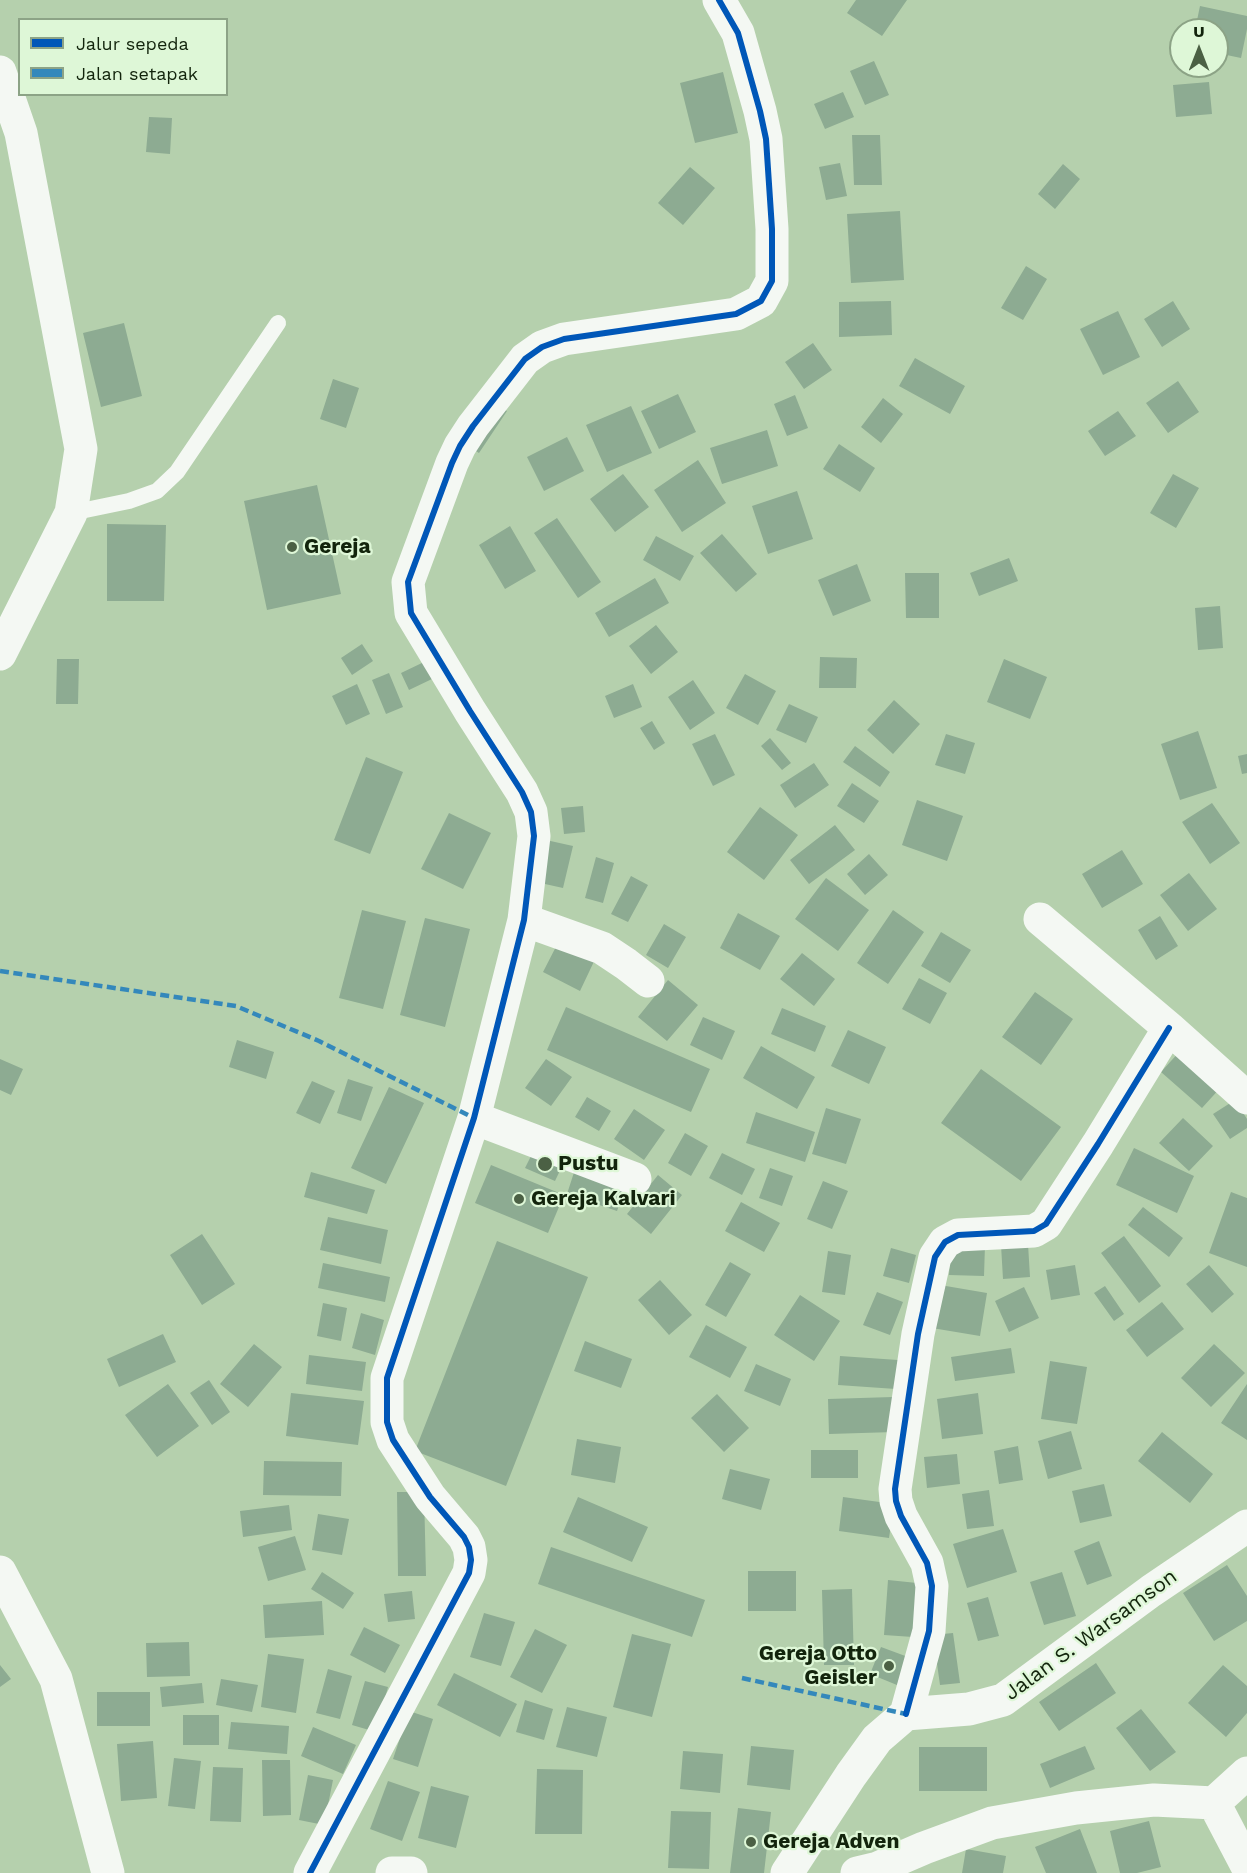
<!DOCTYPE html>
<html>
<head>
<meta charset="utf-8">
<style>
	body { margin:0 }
	#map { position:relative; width:1247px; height:1873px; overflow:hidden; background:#b5d0ad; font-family:"Work Sans",sans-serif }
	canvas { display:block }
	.legend { position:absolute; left:18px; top:18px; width:210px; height:78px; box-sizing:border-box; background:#def7d7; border:2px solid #8ca386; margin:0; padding:8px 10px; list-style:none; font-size:18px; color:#12240c }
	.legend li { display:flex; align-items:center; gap:12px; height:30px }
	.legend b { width:30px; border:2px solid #8ca386 }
	.north { position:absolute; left:1169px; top:18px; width:60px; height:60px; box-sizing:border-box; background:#def7d7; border:2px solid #8ca386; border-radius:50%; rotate:0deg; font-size:16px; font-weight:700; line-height:24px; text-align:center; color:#12240c }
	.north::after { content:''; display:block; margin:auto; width:21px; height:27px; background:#4b6044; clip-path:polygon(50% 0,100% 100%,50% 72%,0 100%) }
</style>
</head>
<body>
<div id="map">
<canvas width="1247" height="1873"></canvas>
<ul class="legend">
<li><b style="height:8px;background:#0057b8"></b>Jalur sepeda</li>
<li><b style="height:8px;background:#3488bb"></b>Jalan setapak</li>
</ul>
<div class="north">U</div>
</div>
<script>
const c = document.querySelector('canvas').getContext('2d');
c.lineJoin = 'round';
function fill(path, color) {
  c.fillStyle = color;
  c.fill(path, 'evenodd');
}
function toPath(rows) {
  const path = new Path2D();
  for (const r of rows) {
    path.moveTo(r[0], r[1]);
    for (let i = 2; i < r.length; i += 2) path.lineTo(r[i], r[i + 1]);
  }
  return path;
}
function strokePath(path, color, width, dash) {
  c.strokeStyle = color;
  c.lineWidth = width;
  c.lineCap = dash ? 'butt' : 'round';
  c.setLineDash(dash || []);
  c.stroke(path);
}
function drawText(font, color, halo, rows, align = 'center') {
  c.font = font + ' "Work Sans",sans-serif';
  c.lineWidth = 4.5;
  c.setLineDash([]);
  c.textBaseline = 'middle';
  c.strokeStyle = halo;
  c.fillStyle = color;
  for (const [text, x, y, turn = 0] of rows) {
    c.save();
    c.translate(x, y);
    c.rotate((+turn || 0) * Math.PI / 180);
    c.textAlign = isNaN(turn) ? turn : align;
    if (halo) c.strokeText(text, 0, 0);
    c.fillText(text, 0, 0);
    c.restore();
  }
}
fill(toPath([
	[856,0,907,0,882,36,847,13],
	[1200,6,1247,16,1247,29,1241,58,1217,53,1217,30,1195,30],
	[874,61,889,95,865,105,850,71],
	[723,72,738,133,695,143,680,83],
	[1209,82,1212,114,1176,117,1173,85],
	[843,92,854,117,825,129,814,104],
	[149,117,172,118,170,154,146,152],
	[852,135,880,135,882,185,854,185],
	[840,163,847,196,826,200,819,167],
	[1063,164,1080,179,1055,209,1038,194],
	[690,167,715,188,683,225,658,203],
	[900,211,904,280,851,283,847,214],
	[1026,266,1047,279,1023,320,1001,308],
	[891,301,892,335,839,337,839,302],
	[1173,301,1190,329,1162,347,1144,319],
	[1118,311,1140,357,1103,375,1080,329],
	[124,323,142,396,101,407,83,333],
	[813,343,832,370,804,389,785,362],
	[915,358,965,386,950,414,899,386],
	[333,379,359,388,346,428,320,419],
	[1178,381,1199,412,1168,433,1146,403],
	[678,394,696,432,659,449,641,411],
	[795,395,808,428,787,436,774,404],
	[883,398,903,414,881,443,861,427],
	[493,402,507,411,479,453,465,444],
	[631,406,652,453,607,472,586,425],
	[1118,411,1136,436,1105,456,1088,431],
	[767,430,778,466,722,484,710,448],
	[567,437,584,471,544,491,527,457],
	[839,444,875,468,860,492,823,469],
	[698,460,726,503,682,532,654,490],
	[623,474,649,507,615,532,590,499],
	[1173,474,1199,488,1176,528,1150,513],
	[317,485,341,594,267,610,244,501],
	[797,491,813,539,768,554,752,506],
	[557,518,601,582,578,598,534,533],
	[107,524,166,525,164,601,107,601],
	[510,526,536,571,505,589,479,545],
	[722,534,757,574,736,592,700,553],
	[656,536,694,556,680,581,643,560],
	[1009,558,1018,581,979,596,970,573],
	[857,564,871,601,833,616,818,580],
	[905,573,939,573,939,618,906,618],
	[655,578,669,603,609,637,595,613],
	[1220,606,1223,648,1198,650,1195,608],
	[656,625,678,652,651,674,629,646],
	[362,644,373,661,352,675,341,658],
	[820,657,857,658,856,688,819,688],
	[57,659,79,659,78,704,56,704],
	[1004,659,1047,677,1030,719,987,702],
	[424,662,432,679,409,690,401,673],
	[389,673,403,707,386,714,372,680],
	[745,674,776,691,758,725,726,708],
	[693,680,715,713,690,730,668,697],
	[357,684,370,714,346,725,332,696],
	[633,684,642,707,614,718,605,696],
	[894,700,920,724,893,754,867,730],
	[789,704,818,717,806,743,776,730],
	[652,721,665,743,654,750,640,728],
	[1198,731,1217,788,1180,800,1161,744],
	[715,734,735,775,713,786,692,744],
	[946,734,975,743,965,774,935,765],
	[770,738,791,763,782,770,761,746],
	[855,746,890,772,880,787,843,762],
	[1247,754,1247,773,1242,774,1238,756],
	[366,757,403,772,370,854,334,840],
	[814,763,829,785,795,808,780,785],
	[852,783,879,801,864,823,837,806],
	[917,800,963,816,947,861,902,845],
	[1212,803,1240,843,1210,864,1182,822],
	[583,806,585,832,564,834,561,808],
	[760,807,798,835,764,880,727,852],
	[449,813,491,833,463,889,421,869],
	[835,825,855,850,809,884,790,860],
	[546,840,573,846,563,888,536,882],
	[1122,850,1143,884,1102,908,1082,874],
	[869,854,888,875,865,895,847,874],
	[596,857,614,863,603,903,585,898],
	[1189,873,1217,909,1188,931,1160,895],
	[631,876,648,885,628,922,611,914],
	[826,878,869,910,838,951,795,919],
	[362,910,406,921,383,1009,339,998],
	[893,910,924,932,888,984,857,963],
	[738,913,780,936,760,970,720,948],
	[1160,916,1178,946,1156,960,1138,930],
	[425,918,470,929,445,1027,400,1015],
	[664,924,686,937,668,968,646,955],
	[941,932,971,950,950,983,921,966],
	[562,935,598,953,580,991,543,972],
	[802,953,835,979,814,1006,780,979],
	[919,978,947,993,930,1024,902,1009],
	[668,980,698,1005,667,1041,638,1017],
	[1035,992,1073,1019,1041,1065,1002,1037],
	[566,1007,710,1069,691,1112,547,1050],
	[782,1008,826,1026,815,1052,771,1034],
	[703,1017,735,1031,722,1060,690,1045],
	[848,1030,886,1047,869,1084,831,1066],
	[237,1040,274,1052,266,1079,229,1067],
	[761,1046,815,1077,797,1109,743,1078],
	[1181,1050,1222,1086,1202,1108,1161,1072],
	[0,1059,23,1069,11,1095,0,1090],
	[546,1059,572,1077,551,1106,525,1088],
	[981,1069,1061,1127,1021,1181,941,1123],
	[348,1079,373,1087,361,1121,337,1113],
	[312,1081,335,1091,320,1124,296,1113],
	[389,1087,424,1103,386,1184,351,1168],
	[587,1097,611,1111,599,1131,575,1117],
	[1235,1100,1247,1119,1247,1128,1230,1139,1213,1114],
	[826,1108,861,1119,846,1164,812,1154],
	[634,1109,665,1130,644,1160,614,1139],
	[756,1112,815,1132,805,1162,746,1143],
	[1183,1118,1213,1146,1189,1171,1159,1143],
	[685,1133,708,1146,691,1176,668,1163],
	[536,1146,565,1160,555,1181,525,1168],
	[1134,1148,1194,1176,1177,1213,1116,1185],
	[722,1153,755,1169,742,1195,709,1178],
	[578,1160,629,1177,617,1211,567,1194],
	[491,1165,564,1195,548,1233,475,1203],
	[770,1168,793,1176,782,1206,759,1198],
	[311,1172,375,1190,367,1214,304,1197],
	[658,1175,682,1195,651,1234,627,1214],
	[823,1181,848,1191,832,1229,807,1219],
	[1231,1192,1247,1198,1247,1267,1209,1253],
	[741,1202,780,1223,764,1252,725,1231],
	[1143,1207,1183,1238,1169,1257,1128,1225],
	[328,1217,388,1230,381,1264,320,1250],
	[202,1234,235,1284,202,1305,170,1255],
	[1124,1236,1161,1286,1139,1303,1101,1253],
	[497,1241,588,1277,506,1486,415,1451],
	[951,1244,985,1245,984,1276,949,1275],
	[1028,1244,1030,1277,1003,1279,1001,1245],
	[891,1248,916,1255,909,1283,883,1276],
	[828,1251,851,1255,845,1295,822,1292],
	[730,1262,751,1274,726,1317,705,1305],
	[323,1263,390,1277,385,1302,318,1288],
	[1075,1265,1080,1295,1051,1300,1046,1270],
	[1209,1265,1234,1294,1212,1313,1186,1284],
	[660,1280,692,1315,669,1335,638,1300],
	[940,1285,987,1293,980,1336,932,1328],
	[1105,1286,1124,1314,1114,1321,1094,1293],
	[1024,1287,1039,1318,1009,1332,995,1301],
	[877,1292,903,1302,890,1335,863,1325],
	[800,1295,840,1321,814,1361,774,1335],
	[1162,1302,1184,1329,1147,1357,1126,1330],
	[323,1303,347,1308,341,1341,317,1336],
	[361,1313,384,1320,375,1355,352,1348],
	[706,1325,747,1347,730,1378,689,1357],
	[163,1334,176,1362,119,1387,107,1359],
	[585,1341,632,1359,621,1388,574,1371],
	[254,1344,282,1367,248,1407,220,1384],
	[1214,1344,1245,1373,1211,1407,1181,1378],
	[1011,1348,1015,1373,955,1381,951,1357],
	[309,1355,366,1362,362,1391,306,1384],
	[840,1356,898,1360,896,1389,838,1385],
	[1050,1361,1087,1367,1077,1424,1041,1419],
	[756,1364,791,1379,780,1406,744,1391],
	[209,1380,230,1412,212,1425,190,1393],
	[168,1384,199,1426,157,1457,125,1415],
	[1247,1384,1247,1440,1221,1423],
	[291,1393,364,1401,358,1445,286,1436],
	[978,1393,983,1434,942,1439,937,1399],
	[717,1394,749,1428,724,1452,691,1418],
	[893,1397,894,1432,829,1434,828,1399],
	[1071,1431,1082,1469,1048,1479,1038,1441],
	[1162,1432,1213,1474,1190,1503,1138,1461],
	[577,1439,621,1447,615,1483,571,1475],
	[1018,1446,1023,1480,999,1484,994,1451],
	[811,1450,858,1450,858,1478,811,1478],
	[957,1454,960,1484,927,1488,924,1457],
	[264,1461,342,1462,341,1496,263,1495],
	[730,1469,770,1479,761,1510,722,1499],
	[1104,1484,1112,1516,1080,1523,1072,1491],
	[989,1490,994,1526,967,1529,962,1494],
	[397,1492,424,1492,426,1576,398,1576],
	[578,1497,648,1527,632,1562,563,1532],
	[843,1497,894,1504,889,1538,839,1531],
	[289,1505,292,1530,243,1537,240,1511],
	[318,1514,349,1519,342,1555,312,1550],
	[1003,1529,1017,1572,967,1588,953,1544],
	[295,1536,306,1570,268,1581,258,1547],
	[1099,1541,1112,1576,1087,1585,1074,1551],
	[551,1547,705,1600,692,1637,538,1584],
	[1227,1565,1247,1596,1247,1621,1214,1641,1183,1593],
	[748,1571,796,1571,796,1611,748,1611],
	[322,1572,354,1593,343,1609,311,1589],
	[1062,1572,1076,1616,1044,1625,1030,1582],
	[888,1580,917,1583,913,1637,884,1635],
	[852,1589,854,1665,824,1665,822,1590],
	[412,1591,415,1619,388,1622,384,1594],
	[988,1597,999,1636,978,1641,967,1603],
	[322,1601,324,1635,265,1638,263,1605],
	[484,1613,515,1622,501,1666,470,1657],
	[364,1627,400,1645,385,1673,350,1655],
	[535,1629,567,1645,542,1693,510,1677],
	[953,1633,960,1683,940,1685,933,1635],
	[632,1634,671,1644,652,1717,613,1707],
	[189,1642,190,1676,147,1677,146,1643],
	[881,1647,908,1657,897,1685,870,1674],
	[268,1654,304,1659,296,1713,261,1707],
	[1096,1663,1116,1693,1059,1731,1039,1702],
	[0,1665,11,1679,0,1687],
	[1223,1665,1247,1686,1247,1713,1226,1737,1188,1703],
	[328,1669,352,1676,340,1719,316,1713],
	[454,1673,517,1704,500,1737,437,1705],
	[221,1679,258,1685,252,1712,216,1705],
	[365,1681,388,1687,376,1732,352,1725],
	[202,1683,204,1703,162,1707,160,1687],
	[97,1692,150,1692,150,1726,97,1726],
	[525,1700,553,1709,544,1740,516,1732],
	[567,1707,607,1717,597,1757,556,1747],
	[1141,1709,1176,1752,1150,1771,1116,1728],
	[409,1711,433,1719,418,1767,393,1759],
	[183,1715,219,1715,219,1745,183,1745],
	[231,1722,289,1726,287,1754,228,1749],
	[313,1727,356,1745,343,1774,301,1756],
	[153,1741,157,1798,121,1801,117,1744],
	[751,1746,794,1750,790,1790,747,1785],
	[1085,1746,1095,1769,1050,1788,1040,1764],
	[919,1747,987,1747,987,1791,919,1791],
	[683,1751,723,1754,720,1793,680,1789],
	[174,1758,201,1761,195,1809,168,1806],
	[262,1760,290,1760,291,1815,263,1816],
	[213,1767,243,1768,241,1822,210,1821],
	[537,1769,583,1770,582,1834,535,1834],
	[308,1775,333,1780,324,1825,299,1820],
	[388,1781,420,1792,402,1841,370,1829],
	[431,1786,469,1796,456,1848,418,1838],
	[738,1808,771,1812,764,1873,730,1873],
	[671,1811,711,1812,709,1869,668,1868],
	[1149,1821,1161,1867,1137,1873,1120,1873,1110,1831],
	[1080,1829,1097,1873,1046,1873,1035,1847],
	[966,1849,1006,1856,1003,1873,962,1873]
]), '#8dab92');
strokePath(toPath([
	[71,513,129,501,157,491,177,472,278,323]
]), '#f4f8f3', 16);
strokePath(toPath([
	[0,72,21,133,81,449,71,513,0,654],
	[1040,919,1169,1028,1247,1098],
	[524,920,602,948,626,964,648,981],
	[474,1118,635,1179],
	[0,1572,56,1679,108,1873],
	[906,1714,929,1631,932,1586,927,1563,901,1516,896,1501,895,1489,918,1334,935,1257,945,1242,958,1235,1034,1231,1046,1224,1098,1144,1169,1028],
	[1214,1803,1247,1866],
	[310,1873,469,1573,471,1560,469,1547,464,1537,430,1497,393,1440,387,1422,387,1378,474,1118,524,920,534,836,531,812,522,792,470,711,411,613,408,582,452,463,460,446,473,426,525,359,542,347,564,339,736,314,761,301,772,281,772,229,766,139,760,111,738,33,719,0],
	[392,1873,411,1873],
	[787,1873,851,1775,877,1739,906,1714,969,1709,1003,1700,1151,1591,1247,1526],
	[857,1873,878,1868,924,1848,992,1823,1076,1808,1154,1800,1214,1803,1247,1773]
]), '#f4f8f3', 33);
strokePath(toPath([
	[0,971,236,1006,319,1041,474,1118],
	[742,1678,906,1714]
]), '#3488bb', 4.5, [9, 4.5]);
strokePath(toPath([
	[906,1714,929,1631,932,1586,927,1563,901,1516,896,1501,895,1489,918,1334,935,1257,945,1242,958,1235,1034,1231,1046,1224,1098,1144,1169,1028],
	[310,1873,469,1573,471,1560,469,1547,464,1537,430,1497,393,1440,387,1422,387,1378,474,1118,524,920,534,836,531,812,522,792,470,711,411,613,408,582,452,463,460,446,473,426,525,359,542,347,564,339,736,314,761,301,772,281,772,229,766,139,760,111,738,33,719,0]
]), '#0057b8', 6);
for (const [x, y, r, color] of [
	[292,547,6,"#4b6044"],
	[545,1164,8,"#4b6044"],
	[519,1199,6,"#4b6044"],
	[889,1666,6,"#4b6044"],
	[751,1842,6,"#4b6044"]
]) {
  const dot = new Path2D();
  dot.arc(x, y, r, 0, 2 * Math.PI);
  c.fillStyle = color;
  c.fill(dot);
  strokePath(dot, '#def7d7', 2);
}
drawText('bold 21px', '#12240c', '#def7d7', [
	["Gereja",304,547],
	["Pustu",558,1164],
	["Gereja Kalvari",531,1199],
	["Gereja Otto",877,1654,"right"],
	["Geisler",877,1678,"right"],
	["Gereja Adven",763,1842]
], 'left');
drawText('21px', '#12240c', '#def7d7', [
	["Jalan S. Warsamson",1091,1635,-36]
]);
</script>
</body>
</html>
